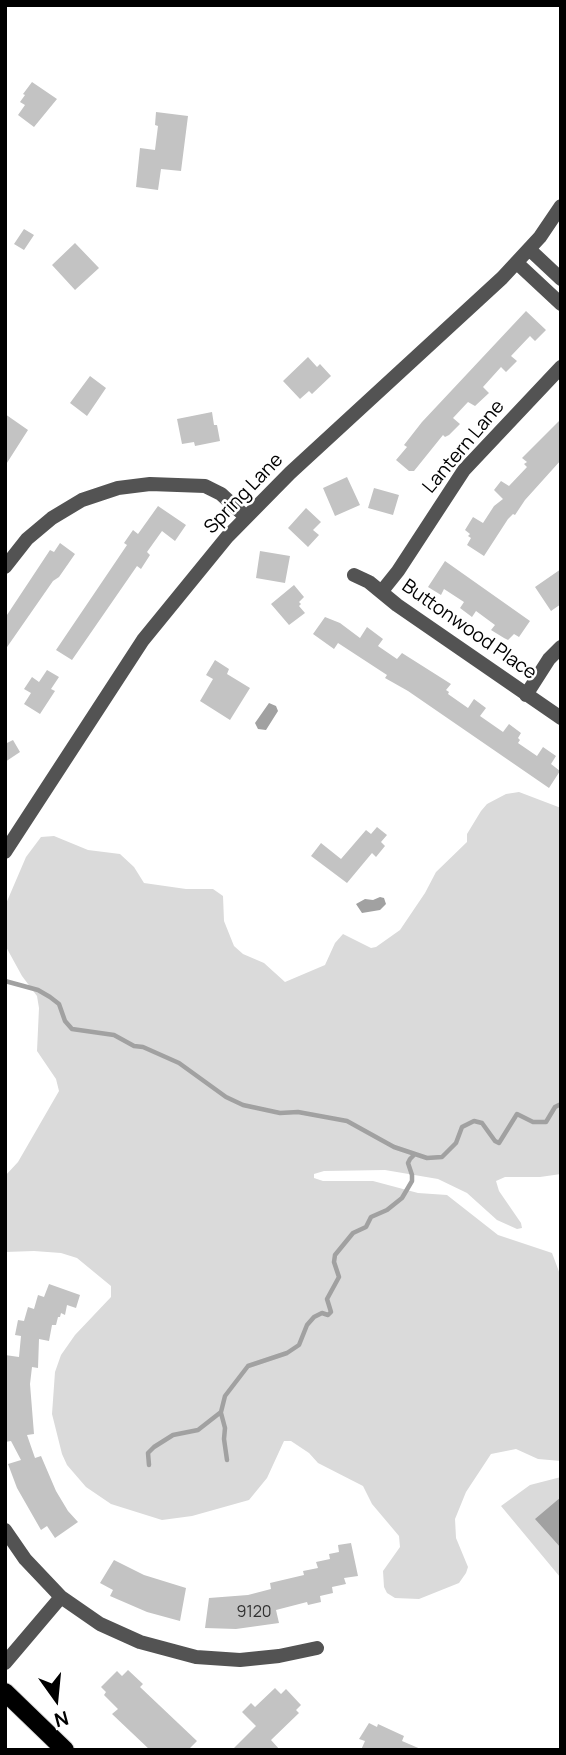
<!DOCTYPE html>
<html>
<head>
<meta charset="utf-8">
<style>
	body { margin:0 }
	#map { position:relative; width:566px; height:1755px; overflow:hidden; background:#fff; font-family:Manrope,sans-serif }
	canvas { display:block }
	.frame { position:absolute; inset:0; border:7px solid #000; pointer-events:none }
	.north { position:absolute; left:21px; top:1664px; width:70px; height:70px; -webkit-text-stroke:5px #fff; paint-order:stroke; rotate:165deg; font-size:19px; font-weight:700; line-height:28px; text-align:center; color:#000 }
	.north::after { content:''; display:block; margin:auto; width:24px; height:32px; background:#000; clip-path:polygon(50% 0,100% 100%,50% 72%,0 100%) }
</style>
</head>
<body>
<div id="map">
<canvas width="566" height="1755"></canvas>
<div class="frame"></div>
<div class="north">N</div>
</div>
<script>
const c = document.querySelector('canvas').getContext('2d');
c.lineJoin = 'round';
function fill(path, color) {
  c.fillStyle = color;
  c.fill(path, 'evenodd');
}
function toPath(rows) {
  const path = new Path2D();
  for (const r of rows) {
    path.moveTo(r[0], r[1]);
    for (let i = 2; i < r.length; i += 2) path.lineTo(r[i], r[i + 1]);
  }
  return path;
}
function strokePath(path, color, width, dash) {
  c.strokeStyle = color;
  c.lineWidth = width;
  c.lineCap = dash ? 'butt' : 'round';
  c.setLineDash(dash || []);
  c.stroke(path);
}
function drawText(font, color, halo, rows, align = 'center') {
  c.font = font + ' Manrope,sans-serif';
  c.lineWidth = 5;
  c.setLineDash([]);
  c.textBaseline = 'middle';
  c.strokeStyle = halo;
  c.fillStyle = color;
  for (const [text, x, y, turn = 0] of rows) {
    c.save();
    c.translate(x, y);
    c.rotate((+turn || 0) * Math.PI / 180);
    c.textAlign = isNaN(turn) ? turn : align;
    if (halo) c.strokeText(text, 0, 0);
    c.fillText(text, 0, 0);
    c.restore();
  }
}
fill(toPath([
	[519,792,561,808,561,1174,540,1177,505,1177,496,1181,499,1191,521,1223,522,1228,517,1229,497,1220,467,1193,438,1179,385,1170,324,1171,314,1174,314,1178,323,1181,373,1181,418,1193,447,1195,498,1235,552,1253,561,1277,561,1461,538,1459,516,1449,491,1454,466,1492,455,1519,456,1538,468,1567,466,1573,459,1583,419,1599,395,1598,387,1593,384,1587,383,1571,400,1547,399,1536,372,1504,363,1486,318,1463,309,1453,291,1441,284,1441,267,1478,249,1500,192,1516,162,1520,111,1504,86,1487,67,1465,62,1454,52,1414,55,1372,61,1355,75,1335,111,1297,111,1286,77,1258,61,1253,34,1251,5,1252,5,1176,18,1162,59,1091,56,1079,37,1051,39,1008,37,996,22,976,5,945,5,906,26,857,41,837,54,836,88,850,120,854,134,867,144,883,186,889,213,889,223,896,224,921,234,946,243,954,264,963,285,982,325,965,335,943,343,934,371,948,376,947,400,930,425,893,436,872,467,842,467,834,481,811,487,804,506,794],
	[561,1477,561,1576,560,1577,501,1506,530,1485]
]), '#dadada');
fill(toPath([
	[269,703,276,706,278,711,266,730,258,729,255,723],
	[380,897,384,898,386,904,380,910,362,913,356,904,365,899,373,900],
	[561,1497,561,1548,535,1519]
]), '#a1a1a1');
strokePath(toPath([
	[5,981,38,990,50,997,59,1004,65,1021,72,1029,114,1035,134,1046,143,1047,179,1063,226,1097,243,1105,280,1113,298,1112,347,1121,394,1147,415,1154],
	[221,1413,225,1428,224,1439,227,1460],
	[149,1465,148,1453,154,1447,173,1435,198,1430,221,1412,225,1396,248,1366,287,1353,299,1345,307,1325,314,1317,322,1313,328,1315,331,1312,327,1299,339,1277,334,1262,335,1255,353,1233,366,1227,371,1217,387,1210,402,1198,412,1181,412,1175,408,1163,410,1159,415,1154,427,1158,442,1157,456,1143,462,1127,474,1121,482,1123,495,1141,499,1143,517,1114,533,1122,546,1122,555,1107,561,1104]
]), '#a1a1a1', 4.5);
fill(toPath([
	[32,82,57,99,34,127,18,115,25,105,20,102,25,95,23,94],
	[156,112,188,116,181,171,161,169,158,190,136,187,140,148,155,150,158,126,155,125],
	[24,229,34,235,24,250,14,244],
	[75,243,99,268,75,290,52,265],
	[526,311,546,330,535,341,530,336,511,356,517,361,506,372,501,367,483,387,489,393,475,406,468,402,453,418,460,424,449,435,445,437,443,435,414,471,409,471,396,460,407,447,404,445,422,422],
	[308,357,317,367,320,364,331,376,312,394,309,391,300,399,283,381],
	[90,376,106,388,87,416,70,403],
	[212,412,214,425,217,425,220,441,195,446,194,442,182,444,177,419],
	[5,414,28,430,5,466],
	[561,419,561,460,525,500,515,515,513,514,508,519,484,556,467,545,471,538,468,536,470,534,465,530,473,517,483,523,494,506,503,499,494,490,501,481,509,486,527,467,524,464,527,462,522,458],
	[347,477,360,505,335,516,323,488],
	[374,488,399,495,393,515,368,508],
	[158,506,186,525,175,541,162,531,147,552,150,555,141,569,137,566,72,660,56,650,127,545,124,543,133,530,138,534],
	[306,508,321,522,313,530,319,535,308,547,288,528],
	[60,543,75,554,59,577,53,581,5,650,5,618,50,550,54,552],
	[260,551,290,556,285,583,256,578],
	[445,561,530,621,519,637,514,634,508,640,504,638,491,630,495,625,476,611,472,617,460,608,464,602,444,589,441,595,428,587],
	[561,569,561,604,551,611,535,587],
	[294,585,304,597,299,602,301,604,299,606,305,613,289,625,271,604],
	[325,617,340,623,360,638,367,627,383,639,378,646,397,659,402,653,451,684,446,690,449,692,448,694,468,708,474,699,486,708,480,716,503,732,509,724,521,733,518,738,520,740,518,743,537,756,543,747,556,756,551,764,560,771,549,788,408,691,385,678,387,675,338,643,334,649,313,634],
	[215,660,229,669,227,674,250,688,230,720,200,701,213,679,206,675],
	[47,670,59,677,51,689,55,691,40,714,24,704,31,693,24,689,32,677,39,682],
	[13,740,20,752,5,762,5,744],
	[377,827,387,835,381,842,385,846,376,857,372,853,347,883,311,856,321,843,341,859,366,830,371,834],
	[49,1284,80,1295,76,1308,67,1305,65,1315,61,1313,60,1317,58,1317,56,1325,52,1325,49,1341,39,1339,38,1368,32,1367,30,1384,34,1434,27,1435,35,1458,41,1456,56,1491,68,1511,78,1522,55,1538,47,1526,41,1530,17,1488,8,1464,21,1460,11,1441,5,1442,5,1355,19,1357,21,1336,15,1335,18,1320,24,1321,28,1307,34,1309,38,1295,44,1297],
	[351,1543,358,1576,344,1578,346,1584,332,1587,333,1593,320,1596,321,1602,308,1605,307,1602,276,1610,279,1623,236,1629,205,1628,209,1598,248,1595,271,1589,270,1583,304,1575,303,1571,318,1568,316,1562,330,1559,329,1554,339,1552,338,1545],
	[114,1560,144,1575,186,1588,180,1621,147,1612,110,1596,113,1590,100,1583],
	[128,1670,143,1684,140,1687,197,1741,188,1750,150,1750,112,1714,118,1709,104,1695,106,1692,101,1687,117,1671,122,1676],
	[275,1688,281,1694,286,1689,301,1705,296,1710,299,1713,271,1740,280,1750,232,1750,256,1726,242,1712,251,1703,255,1707],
	[369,1723,377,1727,378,1724,404,1736,402,1741,423,1750,361,1750,365,1741,359,1739]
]), '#c3c3c3');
const primary = toPath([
	[5,1692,65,1750]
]);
strokePath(primary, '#dbdbdb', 20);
strokePath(toPath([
	[529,249,561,279],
	[517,263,561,304],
	[5,567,27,539,52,518,82,500,118,488,150,484,205,486,221,494,246,517],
	[354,575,369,582,397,605,561,718],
	[382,591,398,571,464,470,561,367],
	[526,695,549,659,561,647],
	[5,852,143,640,227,537,290,473,502,278,540,237,561,206],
	[5,1530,25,1559,61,1597,100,1624,140,1642,196,1657,240,1660,279,1656,317,1648],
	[5,1663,61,1597]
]), '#535353', 14);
strokePath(primary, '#000', 18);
drawText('16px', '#313131', null, [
	["9120",254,1613]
]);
drawText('19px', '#000', '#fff', [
	["Lantern Lane",464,447,-50],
	["Spring Lane",244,494,-46],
	["Buttonwood Place",469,630,35]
]);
</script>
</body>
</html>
